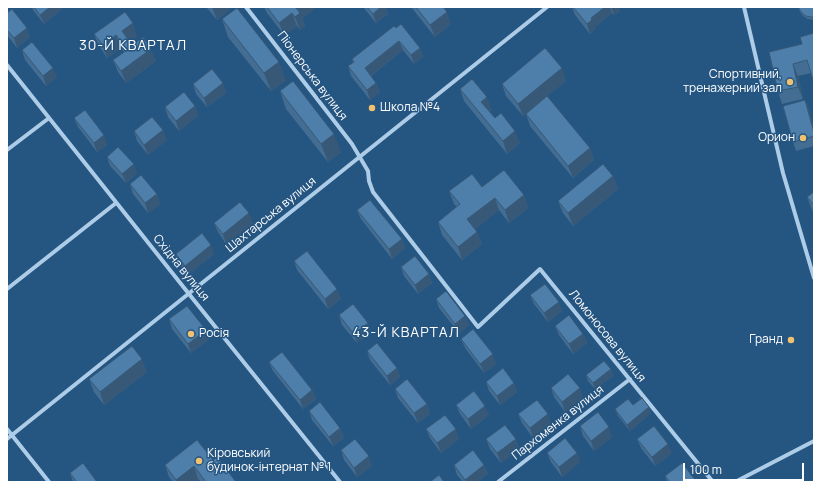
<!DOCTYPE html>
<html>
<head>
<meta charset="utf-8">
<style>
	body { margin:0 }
	#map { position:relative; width:821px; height:489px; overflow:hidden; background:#255581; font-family:Manrope,sans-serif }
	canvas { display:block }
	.frame { position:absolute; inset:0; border:8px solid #fff; pointer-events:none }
	.scale { position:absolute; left:683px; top:463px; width:121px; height:18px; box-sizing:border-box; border:2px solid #fff; border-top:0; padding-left:5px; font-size:12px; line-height:14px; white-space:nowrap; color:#fff; -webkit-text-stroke:3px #255581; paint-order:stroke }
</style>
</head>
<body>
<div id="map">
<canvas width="821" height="489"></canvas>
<div class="frame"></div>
<div class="scale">100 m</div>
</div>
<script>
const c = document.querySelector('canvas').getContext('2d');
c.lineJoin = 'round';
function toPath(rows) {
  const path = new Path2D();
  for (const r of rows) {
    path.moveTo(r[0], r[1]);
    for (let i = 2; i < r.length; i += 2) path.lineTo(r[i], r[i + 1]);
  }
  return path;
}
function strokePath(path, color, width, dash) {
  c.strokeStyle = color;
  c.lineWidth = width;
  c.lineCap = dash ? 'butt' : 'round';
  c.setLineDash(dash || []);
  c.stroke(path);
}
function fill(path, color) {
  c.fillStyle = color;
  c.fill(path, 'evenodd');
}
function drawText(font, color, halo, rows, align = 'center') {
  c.font = font + ' Manrope,sans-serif';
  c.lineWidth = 3;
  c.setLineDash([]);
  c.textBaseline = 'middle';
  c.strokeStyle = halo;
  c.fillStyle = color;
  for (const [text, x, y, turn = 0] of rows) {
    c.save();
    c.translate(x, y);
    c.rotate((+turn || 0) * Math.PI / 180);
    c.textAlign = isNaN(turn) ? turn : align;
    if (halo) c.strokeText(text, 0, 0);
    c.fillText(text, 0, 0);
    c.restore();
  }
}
strokePath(toPath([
	[246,7,352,144,368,171,369,181,373,192,478,327,540,269,713,482],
	[744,7,783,173,814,278],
	[7,65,189,294,340,482],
	[7,150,49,118],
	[7,289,116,203],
	[7,429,49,482],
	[7,439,547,7],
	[498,482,630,379],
	[735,482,814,441]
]), '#adcce7', 4);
fill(toPath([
	[32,7,62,7,62,9,44,24,33,10],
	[206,7,228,7,229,10,217,20],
	[264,7,317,7,302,18,305,26,300,30,297,26,284,35,267,13],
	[363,7,385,7,388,14,376,23],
	[411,7,443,7,451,24,435,37],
	[572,7,618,7,620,11,614,15,612,13,595,27,595,29,590,34,575,15],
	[799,7,814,7,814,20,808,19,803,16,800,12],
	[7,13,30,37,17,48,7,35],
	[222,19,286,80,271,91,228,37],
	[396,28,420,48,423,57,414,64,403,50,371,76,376,83,380,92,370,100,351,76,348,66,353,62,352,59],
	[814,33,814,84,811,73,798,76,803,99,782,104,778,91,802,44],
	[94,34,137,36,130,42,132,45,156,61,126,83,118,72,113,60,124,52,121,48,107,58,99,46],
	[22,50,57,77,46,86,25,60],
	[566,81,547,96,590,148,594,160,573,178,530,126,526,114,523,116,506,96,502,84],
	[223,83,226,93,207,107,196,94,193,84],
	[460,89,492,110,489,112,520,143,507,154,464,101],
	[280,91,341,152,328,162,286,109],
	[805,100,809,110,814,130,814,146,796,151,793,142],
	[195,106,198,116,179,131,168,117,165,107],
	[74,118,107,145,97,152,78,127],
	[134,131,167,140,148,155,137,141],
	[107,157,137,173,126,183,110,166],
	[613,176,618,189,573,226,563,213,558,201],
	[130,184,157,194,160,204,148,213,133,194],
	[482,187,524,195,528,208,509,223,499,210,475,229,477,232,482,244,462,260,442,235,438,222,457,207,454,204,449,191],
	[814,192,814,215,807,197],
	[357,210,402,239,405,248,392,259,361,219],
	[214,223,253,223,226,244,218,232],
	[176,254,214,254,188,275,179,264],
	[294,261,341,299,328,309,297,270],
	[401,267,429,274,432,283,418,294,404,276],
	[530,295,562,311,548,322,534,304],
	[436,299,465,316,469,325,459,333,439,308],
	[339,315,371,332,357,343,342,325],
	[169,319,206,330,209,339,191,353,172,329],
	[555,326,583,334,587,343,573,354,559,335],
	[461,339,496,364,484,373,465,348],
	[367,351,397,368,400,377,390,385,370,360],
	[269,362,312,390,316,399,303,409,273,371],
	[611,369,613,376,595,389,588,381,586,375],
	[147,372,104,405,94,392,89,379],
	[486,382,514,383,517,392,500,405,489,391],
	[551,388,583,398,565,412,554,397],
	[395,389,427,404,430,414,418,423,398,398],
	[456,405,489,415,471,429,460,414],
	[633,405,651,413,630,431,618,416,615,409],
	[309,411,340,428,344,438,333,446,312,420],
	[518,414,551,423,533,438,522,423],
	[580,426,612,437,594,451,583,436],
	[426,429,459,439,441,453,430,438],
	[486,439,516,439,519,449,501,463,490,449],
	[637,439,672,453,655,466,641,448],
	[341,450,372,466,357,477,344,460],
	[547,453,577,453,580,462,562,477,551,462],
	[213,460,236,482,201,482,198,479,194,482,173,482,169,477,165,465],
	[454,465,484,465,488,474,477,482,463,482,457,475],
	[70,473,97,482,73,482],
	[665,476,696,482,667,482]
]), '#436d92');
fill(toPath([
	[50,7,62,7,62,9,44,24,40,15],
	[212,7,228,7,229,10,217,20],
	[296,7,317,7,302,18,305,26,300,30,295,17,296,8],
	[381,7,385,7,388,14,376,23,373,14],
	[605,7,610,7,612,13,595,27,595,29,590,34,587,24,591,18],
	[611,7,618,7,620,11,614,15],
	[447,12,451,24,435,37,430,25],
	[292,13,297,26,284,35,279,23],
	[133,23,137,36,127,44,122,31],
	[27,28,30,37,17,48,14,38],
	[116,35,121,48,107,58,103,45],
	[399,41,403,50,368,78,365,68],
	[420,48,423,57,414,64,411,55],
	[151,49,156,61,126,83,121,71],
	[279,62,286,80,271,91,264,73],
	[793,64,798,76,803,99,798,87],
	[53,68,57,77,46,86,43,76],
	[562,68,566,81,523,116,518,104],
	[223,83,226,93,207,107,204,98],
	[376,83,380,92,370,100,367,90],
	[487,97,492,110,486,115,481,102],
	[805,100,809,110,814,130,814,133],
	[195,106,198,116,179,131,176,121],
	[163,130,167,140,148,155,144,145],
	[515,131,520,143,507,154,503,141],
	[334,134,341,152,328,162,321,144],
	[104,135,107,145,97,152,94,143],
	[590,148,594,160,573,178,568,166],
	[134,164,137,173,126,183,122,174],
	[613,176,618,189,573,226,568,213],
	[157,194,160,204,148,213,145,203],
	[524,195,528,208,509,223,505,210],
	[495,198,499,210,472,232,467,219],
	[249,213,253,223,226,244,223,234],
	[477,232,482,244,462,260,458,247],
	[402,239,405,248,392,259,389,249],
	[211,245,214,254,188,275,185,266],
	[429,274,432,283,418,294,415,285],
	[337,289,341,299,328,309,325,299],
	[559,302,562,311,548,322,544,313],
	[465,316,469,325,459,333,455,324],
	[368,323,371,332,357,343,354,334],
	[206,330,209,339,191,353,188,344],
	[583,334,587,343,573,354,569,344],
	[493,354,496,364,484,373,480,364],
	[142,359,147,372,104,405,100,392],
	[397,368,400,377,390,385,387,376],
	[611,369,613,376,595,389,593,383],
	[514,383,517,392,500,405,497,396],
	[580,388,583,398,565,412,562,402],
	[312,390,316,399,303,409,300,400],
	[427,404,430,414,418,423,414,413],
	[485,406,489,415,471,429,468,419],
	[649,407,651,413,630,431,627,425],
	[548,414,551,423,533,438,530,428],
	[609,427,612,437,594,451,591,441],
	[340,428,344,438,333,446,329,437],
	[456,429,459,439,441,453,437,443],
	[516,439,519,449,501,463,497,453],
	[668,444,672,453,655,466,652,457],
	[577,453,580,462,562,477,559,467],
	[369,456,372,466,357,477,354,468],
	[484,465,488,474,477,482,466,482,465,480],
	[194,466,198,479,194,482,177,482,176,480]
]), '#375977');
const building = toPath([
	[34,7,50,7,40,15,34,7],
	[267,7,296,7,296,8,300,13,295,17,292,13,279,23,267,7],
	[367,7,381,7,373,14,367,7],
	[416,7,443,7,447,12,430,25,416,7],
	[573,7,605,7,591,18,592,20,587,24,573,7],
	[799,7,814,7,814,17,811,17,806,16,802,13,799,9,799,7],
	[237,8,279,62,264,73,222,19,237,8],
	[12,9,27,28,14,38,7,30,7,13,12,9],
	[125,12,133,23,122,31,132,45,143,37,151,49,121,71,113,60,127,50,116,35,103,45,94,34,125,12],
	[401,24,420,48,411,55,399,41,365,68,376,83,367,90,348,66,354,62,352,59,394,26,396,28,401,24],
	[814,33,814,83,807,60,793,64,798,87,778,91,769,52,802,44,800,37,814,33],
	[32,42,53,68,43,76,22,50,32,42],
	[545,48,562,68,518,104,502,84,545,48],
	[212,69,223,83,204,98,193,84,212,69],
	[472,79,487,97,481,102,495,118,501,113,515,131,503,141,460,89,472,79],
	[293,81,334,134,321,144,280,91,293,81],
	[184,92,195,106,176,121,165,107,184,92],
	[547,96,590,148,568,166,526,114,547,96],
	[805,100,814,133,814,136,793,142,783,106,805,100],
	[85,110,104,135,94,143,74,118,85,110],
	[152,117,163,130,144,145,134,131,152,117],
	[118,147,134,164,122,174,107,157,118,147],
	[603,164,613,176,568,213,558,201,603,164],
	[504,170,524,195,505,210,495,198,467,219,477,232,458,247,438,222,460,204,449,191,472,174,482,187,504,170],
	[141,175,157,194,145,203,130,184,141,175],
	[814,192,814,205,807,197,814,192],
	[370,200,402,239,389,249,357,210,370,200],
	[240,202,249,213,223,234,214,223,240,202],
	[202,233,211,245,185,266,176,254,202,233],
	[307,251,337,289,325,299,294,261,307,251],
	[415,256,429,274,415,285,401,267,415,256],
	[545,284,559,302,544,313,530,295,545,284],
	[446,291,465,316,455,324,436,299,446,291],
	[353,304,368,323,354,334,339,315,353,304],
	[187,306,206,330,188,344,169,319,187,306],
	[569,315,583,334,569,344,555,326,569,315],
	[473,329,493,354,480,364,461,339,473,329],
	[377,343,397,368,387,376,367,351,377,343],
	[132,346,142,359,100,392,89,379,132,346],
	[282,352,312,390,300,400,269,362,282,352],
	[604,361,611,369,593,383,586,375,604,361],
	[503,368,514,383,497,396,486,382,503,368],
	[568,374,580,388,562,402,551,388,568,374],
	[407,379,427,404,414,413,395,389,407,379],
	[474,391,485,406,468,419,456,405,474,391],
	[642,398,649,407,627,425,615,409,628,399,633,405,642,398],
	[537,400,548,414,530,428,518,414,537,400],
	[320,402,340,428,329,437,309,411,320,402],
	[598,412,609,427,591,441,580,426,598,412],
	[445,415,456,429,437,443,426,429,445,415],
	[505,425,516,439,497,453,486,439,505,425],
	[654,426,668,444,652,457,637,439,654,426],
	[565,438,577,453,559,467,547,453,565,438],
	[355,439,369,456,354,468,341,450,355,439],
	[197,440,213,460,217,457,236,482,206,482,194,466,176,480,165,465,197,440],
	[473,450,484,465,465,480,454,465,473,450],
	[83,463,97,482,77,482,70,473,83,463],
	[682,463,696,481,695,482,670,482,665,476,682,463],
	[439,475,444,482,430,482,439,475]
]);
fill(building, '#4e7faa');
strokePath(building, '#375977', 1);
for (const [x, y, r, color] of [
	[790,82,4,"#f0c171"],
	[372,108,4,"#f0c171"],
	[803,138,4,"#f0c171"],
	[191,334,4,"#f0c171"],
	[791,340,4,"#f0c171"],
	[199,461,4,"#f0c171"]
]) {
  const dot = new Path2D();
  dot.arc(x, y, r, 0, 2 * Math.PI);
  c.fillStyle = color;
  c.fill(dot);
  strokePath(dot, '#255581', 1.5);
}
drawText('12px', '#fff', '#255581', [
	["Спортивний,",782,75],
	["тренажерний зал",782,89],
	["Школа №4",380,108,"left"],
	["Орион",795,138],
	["Росія",199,334,"left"],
	["Гранд",783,340],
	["Кіровський",207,454,"left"],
	["будинок-інтернат № 1",207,468,"left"]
], 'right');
drawText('12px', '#fff', '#255581', [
	["Піонерська вулиця",312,76,53],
	["Шахтарська вулиця",271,215,-39],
	["Східна вулиця",181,268,51],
	["Ломоносова вулиця",607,336,51],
	["Пархоменка вулиця",558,423,-38]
]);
c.letterSpacing = '1px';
drawText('14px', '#fff', '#255581', [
	["30-Й КВАРТАЛ",133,46],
	["43-Й КВАРТАЛ",406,333]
]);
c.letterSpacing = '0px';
</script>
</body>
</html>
